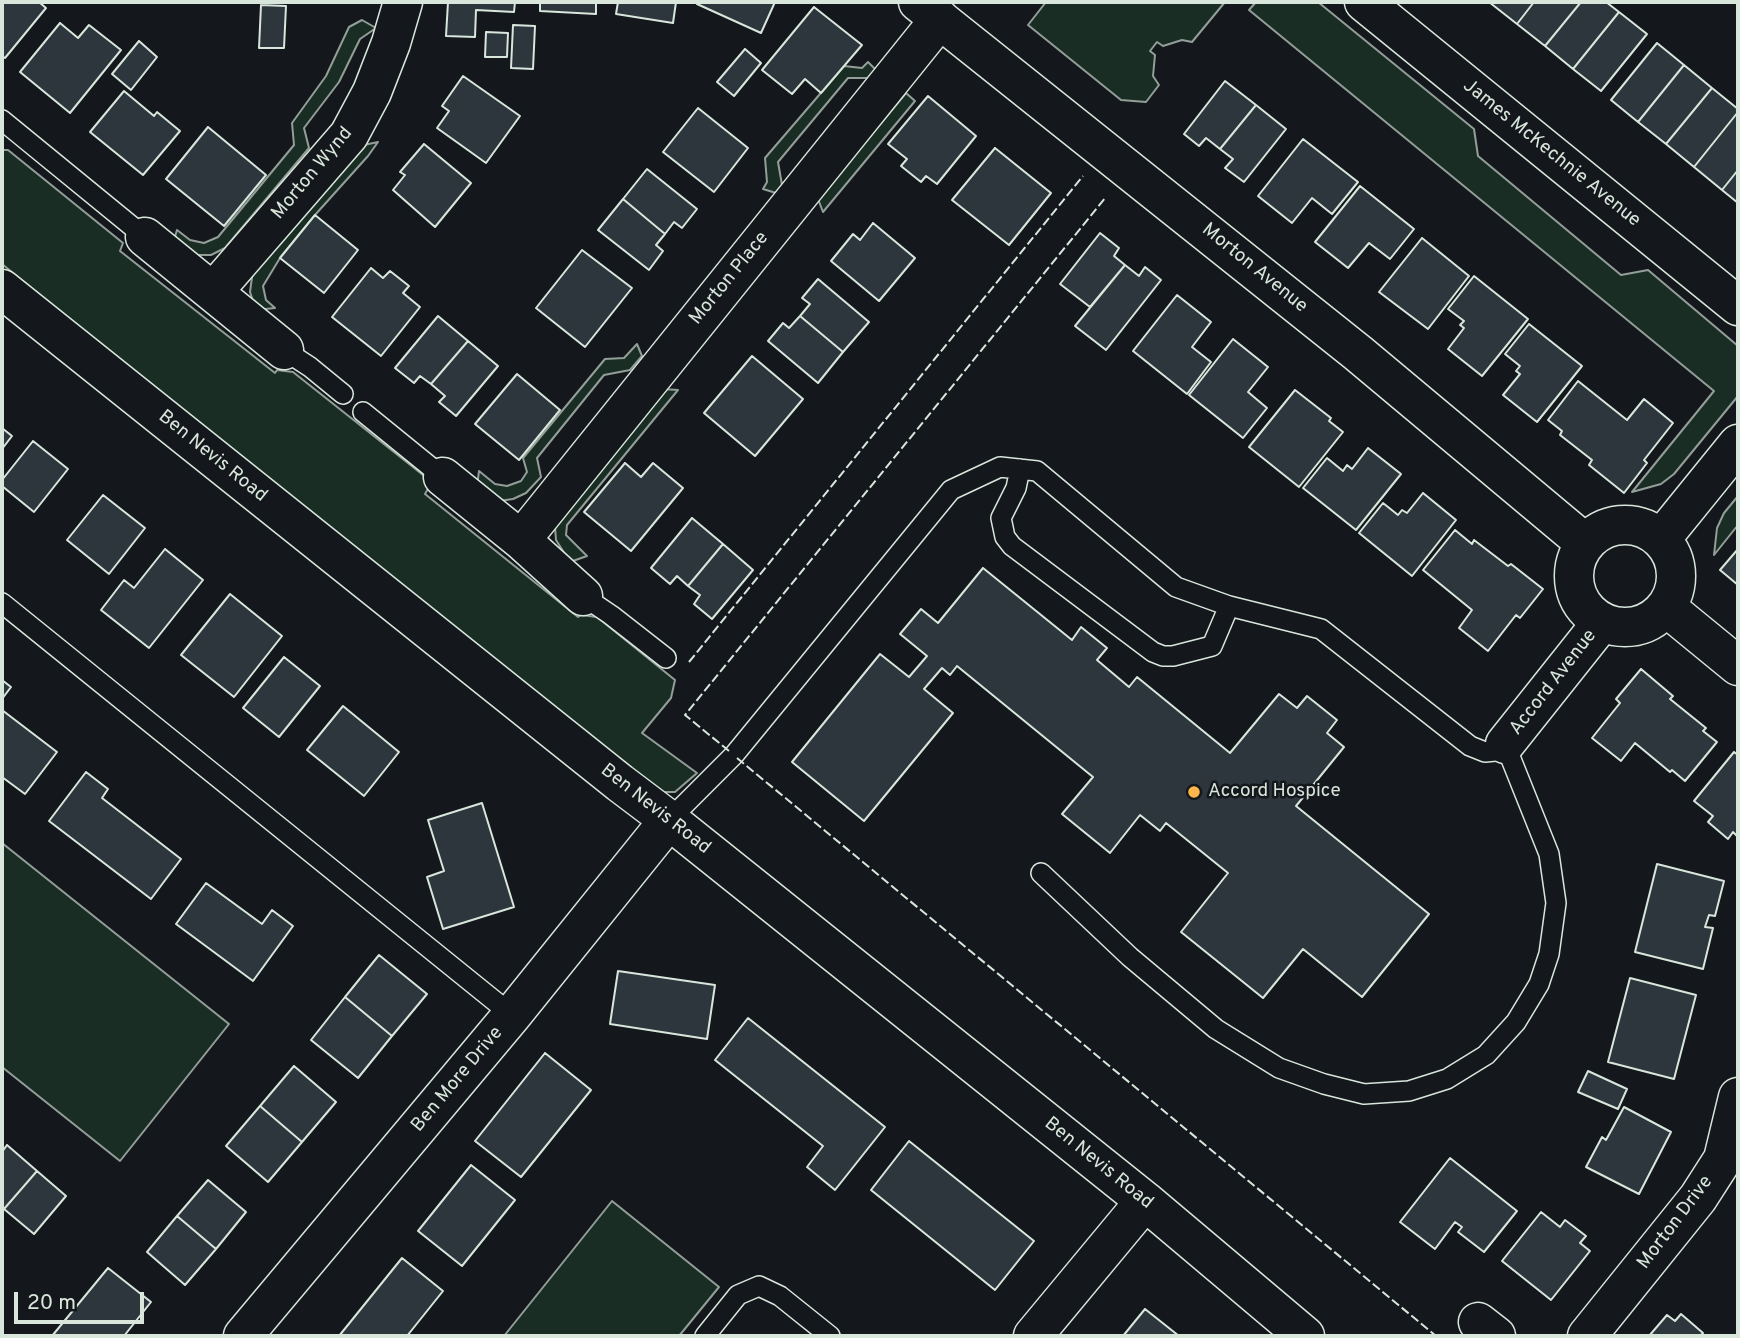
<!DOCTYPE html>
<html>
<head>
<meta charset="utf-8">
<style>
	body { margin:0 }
	#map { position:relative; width:1740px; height:1338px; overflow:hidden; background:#14181c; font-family:Overpass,sans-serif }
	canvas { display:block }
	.frame { position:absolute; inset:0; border:4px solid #d8e6dc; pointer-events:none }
	.scale { position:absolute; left:14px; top:1292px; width:130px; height:32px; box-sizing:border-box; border:4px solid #d8e6dc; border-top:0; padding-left:9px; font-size:21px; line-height:24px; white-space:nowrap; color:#d8e6dc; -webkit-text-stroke:5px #14181c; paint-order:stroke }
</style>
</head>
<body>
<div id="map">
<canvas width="1740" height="1338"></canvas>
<div class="frame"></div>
<div class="scale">20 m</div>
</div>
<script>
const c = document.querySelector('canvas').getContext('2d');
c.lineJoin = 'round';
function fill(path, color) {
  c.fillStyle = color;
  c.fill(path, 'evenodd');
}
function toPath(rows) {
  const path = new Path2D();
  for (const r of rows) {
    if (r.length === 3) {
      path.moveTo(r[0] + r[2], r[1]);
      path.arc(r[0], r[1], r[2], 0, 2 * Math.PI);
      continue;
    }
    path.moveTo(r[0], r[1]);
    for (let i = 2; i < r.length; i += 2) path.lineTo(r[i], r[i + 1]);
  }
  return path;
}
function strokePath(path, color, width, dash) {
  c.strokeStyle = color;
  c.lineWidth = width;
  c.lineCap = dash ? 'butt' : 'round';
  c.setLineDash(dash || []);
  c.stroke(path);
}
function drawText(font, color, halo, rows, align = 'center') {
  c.font = font + ' Overpass,sans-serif';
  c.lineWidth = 5;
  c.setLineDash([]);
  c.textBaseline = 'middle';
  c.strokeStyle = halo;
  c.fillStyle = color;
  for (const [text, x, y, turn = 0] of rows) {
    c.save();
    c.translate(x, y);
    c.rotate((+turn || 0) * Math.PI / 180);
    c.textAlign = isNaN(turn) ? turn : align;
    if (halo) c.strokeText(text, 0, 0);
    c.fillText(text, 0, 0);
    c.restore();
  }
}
const green = toPath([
	[1046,2,1225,2,1192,42,1182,40,1163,46,1157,42,1150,51,1155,55,1153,76,1159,85,1146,102,1121,100,1028,25,1046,2],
	[1256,2,1318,2,1474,129,1478,156,1621,275,1648,270,1738,346,1738,396,1674,474,1661,484,1632,492,1714,391,1249,10,1256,2],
	[362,20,376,28,360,39,339,82,304,128,309,148,225,248,211,255,192,255,173,243,177,230,190,240,204,243,218,237,294,145,292,123,326,76,349,27,362,20],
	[868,62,876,70,868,78,848,78,778,162,782,185,776,193,763,189,767,182,765,158,844,66,862,68,868,62],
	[906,93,915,101,823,212,818,199,906,93],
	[378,142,368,156,315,215,280,258,263,286,266,300,275,308,256,310,250,292,252,277,260,261,359,146,378,142],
	[2,150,8,150,123,243,120,251,275,373,277,370,293,372,423,475,429,487,425,494,578,617,581,615,597,617,675,680,671,698,642,733,697,773,675,792,661,792,631,778,2,264,2,150],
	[637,344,642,356,630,370,604,375,537,458,541,477,526,493,513,499,499,501,477,486,479,471,495,484,507,486,521,481,527,472,523,458,605,359,624,358,637,344],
	[662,389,678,390,567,525,566,535,587,556,570,562,556,540,555,527,662,389],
	[1738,496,1738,525,1714,555,1717,528,1724,513,1738,496],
	[2,843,229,1024,120,1161,2,1067,2,843],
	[612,1201,719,1287,679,1336,504,1336,612,1201]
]);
fill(green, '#1a2d24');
strokePath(green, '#939e99', 2);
const building = toPath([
	[2,2,39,2,46,8,5,58,2,56,2,2],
	[448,2,515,2,514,12,476,10,475,37,446,36,448,2],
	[540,2,596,2,596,14,540,11,540,2],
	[618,2,676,2,673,23,616,14,618,2],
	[698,2,775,2,761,33,697,4,698,2],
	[1489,2,1534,2,1517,24,1489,2],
	[1534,2,1581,2,1545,46,1517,24,1534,2],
	[1581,2,1606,2,1619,12,1573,69,1545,46,1581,2],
	[261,5,286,6,284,48,259,48,261,5],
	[814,7,862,45,821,93,805,79,792,94,762,70,814,7],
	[1619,12,1647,34,1601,91,1573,69,1619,12],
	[60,23,78,38,89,25,121,50,70,113,20,72,60,23],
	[513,25,535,26,533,69,511,68,513,25],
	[486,32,508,33,507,57,485,57,486,32],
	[139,41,157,57,131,90,112,74,139,41],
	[1657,43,1684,65,1638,122,1611,100,1657,43],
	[745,49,761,63,734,96,717,82,745,49],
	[1684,65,1712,88,1666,144,1638,122,1684,65],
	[463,76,520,116,486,163,437,128,449,111,442,106,463,76],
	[1225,81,1256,105,1220,149,1206,138,1199,146,1184,134,1225,81],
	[1712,88,1738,109,1738,112,1694,167,1666,144,1712,88],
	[124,91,154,116,157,112,180,131,143,175,90,132,124,91],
	[928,96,976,136,937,184,926,176,921,182,901,166,907,159,888,144,928,96],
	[1256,105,1286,129,1244,182,1225,168,1233,159,1220,149,1256,105],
	[698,108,748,148,714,192,663,152,698,108],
	[1738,112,1738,170,1722,190,1694,167,1738,112],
	[208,127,266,175,224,226,166,179,208,127],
	[1303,139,1358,182,1332,214,1312,198,1292,223,1258,196,1303,139],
	[424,144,471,183,435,227,393,190,405,175,400,172,424,144],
	[995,148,1051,193,1009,245,952,200,995,148],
	[647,169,697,209,682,228,674,222,665,234,623,199,647,169],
	[1738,170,1738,203,1722,190,1738,170],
	[1360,186,1414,229,1390,259,1369,243,1348,268,1315,242,1360,186],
	[623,199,665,234,656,245,663,251,649,270,598,230,623,199],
	[315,215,358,250,324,293,280,258,315,215],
	[873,223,915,258,879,301,831,261,853,234,860,240,873,223],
	[1100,233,1119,248,1114,256,1125,265,1090,307,1060,284,1100,233],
	[1422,238,1469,276,1428,329,1379,292,1422,238],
	[582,250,632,288,585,347,536,308,582,250],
	[1125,265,1139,276,1145,267,1161,280,1106,350,1075,326,1125,265],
	[371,268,383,278,390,271,409,286,403,293,420,307,381,356,332,317,371,268],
	[1474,276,1528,319,1482,376,1448,349,1464,328,1460,325,1464,321,1448,309,1474,276],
	[818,279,869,322,843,352,800,316,810,304,802,298,818,279],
	[1177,295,1211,322,1192,347,1211,362,1187,394,1133,351,1177,295],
	[438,316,468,341,431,384,420,376,414,383,395,368,438,316],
	[800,316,843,352,818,383,768,341,783,323,789,328,800,316],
	[1529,324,1582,366,1537,422,1503,395,1520,374,1516,371,1520,366,1505,354,1529,324],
	[1233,339,1268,367,1248,392,1267,408,1243,438,1189,395,1233,339],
	[468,341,498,366,456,416,439,402,445,396,431,384,468,341],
	[752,356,803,399,755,456,704,413,752,356],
	[517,374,560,410,519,460,475,424,517,374],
	[1578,381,1627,420,1644,399,1673,423,1644,460,1647,463,1624,493,1589,465,1592,460,1560,435,1562,431,1548,420,1578,381],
	[1295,390,1331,418,1329,421,1343,432,1299,487,1249,447,1295,390],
	[2,428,12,436,2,449,2,428],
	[33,441,68,469,34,512,2,486,2,480,33,441],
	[1368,448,1401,474,1356,530,1303,488,1327,458,1343,471,1347,465,1352,469,1368,448],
	[625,463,641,477,653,463,683,488,631,551,584,512,625,463],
	[1423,493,1456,520,1412,576,1359,533,1383,503,1398,515,1402,510,1407,513,1423,493],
	[103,495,145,528,109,574,67,540,103,495],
	[692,518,723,544,688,586,677,576,670,584,651,568,692,518],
	[1455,530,1472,544,1474,540,1508,566,1511,564,1543,589,1520,618,1516,615,1488,651,1459,628,1472,610,1423,570,1455,530],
	[723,544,753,570,712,619,694,604,700,595,688,586,723,544],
	[165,549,203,580,149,648,101,610,124,580,134,588,165,549],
	[1738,549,1738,585,1720,570,1738,549],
	[983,568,1072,640,1081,627,1107,648,1097,660,1129,687,1137,677,1230,753,1279,694,1297,708,1307,696,1337,720,1327,733,1344,747,1296,806,1429,914,1362,997,1303,949,1263,998,1181,932,1228,873,1166,823,1160,831,1140,815,1110,853,1062,814,1093,777,957,666,950,675,942,668,924,689,953,713,864,821,792,762,880,654,909,677,927,656,900,634,921,609,938,623,983,568],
	[230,594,282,636,234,697,181,655,230,594],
	[284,657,320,686,279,737,243,708,284,657],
	[1641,669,1673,696,1670,699,1706,728,1703,731,1717,742,1685,781,1672,770,1670,772,1635,743,1621,761,1592,738,1620,703,1616,699,1641,669],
	[2,680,11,687,2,699,2,680],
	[343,706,399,752,364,796,307,750,343,706],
	[2,710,57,752,25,794,2,777,2,710],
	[1734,752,1738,755,1738,837,1733,832,1728,839,1708,822,1713,816,1694,801,1734,752],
	[86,772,108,789,102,798,181,859,151,899,49,821,86,772],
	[482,803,514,907,443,929,427,877,444,871,428,820,482,803],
	[1657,864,1724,881,1715,916,1709,915,1705,927,1713,928,1703,969,1635,952,1657,864],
	[206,883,262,924,272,910,293,926,253,981,176,924,206,883],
	[379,955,427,994,392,1036,345,997,379,955],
	[618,971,715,985,707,1039,610,1024,618,971],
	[1630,978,1696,995,1674,1079,1608,1062,1630,978],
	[345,997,392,1036,358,1078,311,1040,345,997],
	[748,1018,885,1127,835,1190,807,1167,823,1146,715,1060,748,1018],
	[545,1053,591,1090,521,1177,475,1141,545,1053],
	[294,1066,336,1102,302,1142,260,1106,294,1066],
	[1588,1071,1627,1089,1618,1109,1578,1092,1588,1071],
	[260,1106,302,1142,268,1182,226,1146,260,1106],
	[1624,1107,1671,1132,1639,1194,1586,1167,1602,1137,1606,1140,1624,1107],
	[909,1141,1034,1241,995,1290,871,1190,909,1141],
	[7,1145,37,1171,4,1209,2,1206,2,1152,7,1145],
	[1450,1158,1517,1211,1484,1252,1458,1232,1462,1227,1455,1222,1435,1249,1400,1222,1450,1158],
	[471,1165,515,1200,462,1266,418,1231,471,1165],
	[37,1171,66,1196,34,1234,4,1209,37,1171],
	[208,1180,246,1212,216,1249,177,1216,208,1180],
	[1541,1212,1560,1227,1565,1220,1586,1236,1580,1243,1590,1251,1551,1300,1502,1261,1541,1212],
	[177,1216,216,1249,185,1285,147,1252,177,1216],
	[402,1258,443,1291,407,1336,339,1336,402,1258],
	[108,1268,151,1302,124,1336,52,1336,108,1268],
	[1145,1309,1179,1336,1123,1336,1145,1309],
	[1681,1314,1703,1333,1700,1336,1649,1336,1667,1315,1675,1321,1681,1314]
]);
fill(building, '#2c363c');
strokePath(building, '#d8e6dc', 2);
const lane = toPath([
	[2,120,145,237],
	[284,350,310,367,343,394],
	[363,412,443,477],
	[1020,469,1016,488,1001,518,1005,537,1012,546,1153,652,1163,656,1173,656,1212,646,1229,606],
	[583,596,611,615,666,658],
	[2,603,512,1015],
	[669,820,734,755,951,490,1000,467,1037,471,1176,587,1229,606,1321,629,1470,746,1485,752,1495,751,1505,744,1549,854,1556,903,1549,954,1539,984,1516,1022,1486,1055,1447,1079,1409,1091,1364,1094,1324,1084,1279,1068,1216,1029,1130,957,1041,873],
	[705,1336,738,1295,759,1286,780,1296,830,1336]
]);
const street = toPath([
	[918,2,1358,353,1585,543],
	[1364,2,1738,306],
	[145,237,284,350],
	[2,289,620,783,669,820,1145,1201,1305,1336],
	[213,292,349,135,372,92,391,43,403,2],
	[443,477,521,540,583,596],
	[1625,576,51],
	[1661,539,1738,444],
	[521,540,940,19],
	[1666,607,1738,666],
	[1505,744,1602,622],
	[1478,1322,1496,1336],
	[243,1336,512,1015,669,820],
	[1033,1336,1145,1201],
	[1587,1336,1698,1198,1723,1159,1738,1097]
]);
strokePath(lane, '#d8e6dc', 22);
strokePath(street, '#d8e6dc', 41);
strokePath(lane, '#14181c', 19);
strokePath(street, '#14181c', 38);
strokePath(toPath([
	[689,662,1083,176],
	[729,751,685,715,1106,197],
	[737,758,1436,1336]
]), '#d8e6dc', 2, [9, 3.5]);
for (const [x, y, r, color] of [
	[1194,792,7,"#ffb74d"]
]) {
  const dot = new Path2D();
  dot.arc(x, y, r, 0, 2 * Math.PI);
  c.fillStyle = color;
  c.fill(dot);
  strokePath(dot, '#14181c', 2.5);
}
drawText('19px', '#d8e6dc', '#14181c', [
	["James McKechnie Avenue",1551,154,39],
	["Morton Wynd",313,174,-50],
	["Morton Avenue",1254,269,39],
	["Morton Place",730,279,-51],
	["Ben Nevis Road",212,457,39],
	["Accord Avenue",1554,683,-52],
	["Ben Nevis Road",655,810,38],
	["Ben More Drive",458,1080,-50],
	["Ben Nevis Road",1098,1164,39],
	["Morton Drive",1676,1223,-53]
]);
drawText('19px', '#d8e6dc', '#14181c', [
	["Accord Hospice",1208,792]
], 'left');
</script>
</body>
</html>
